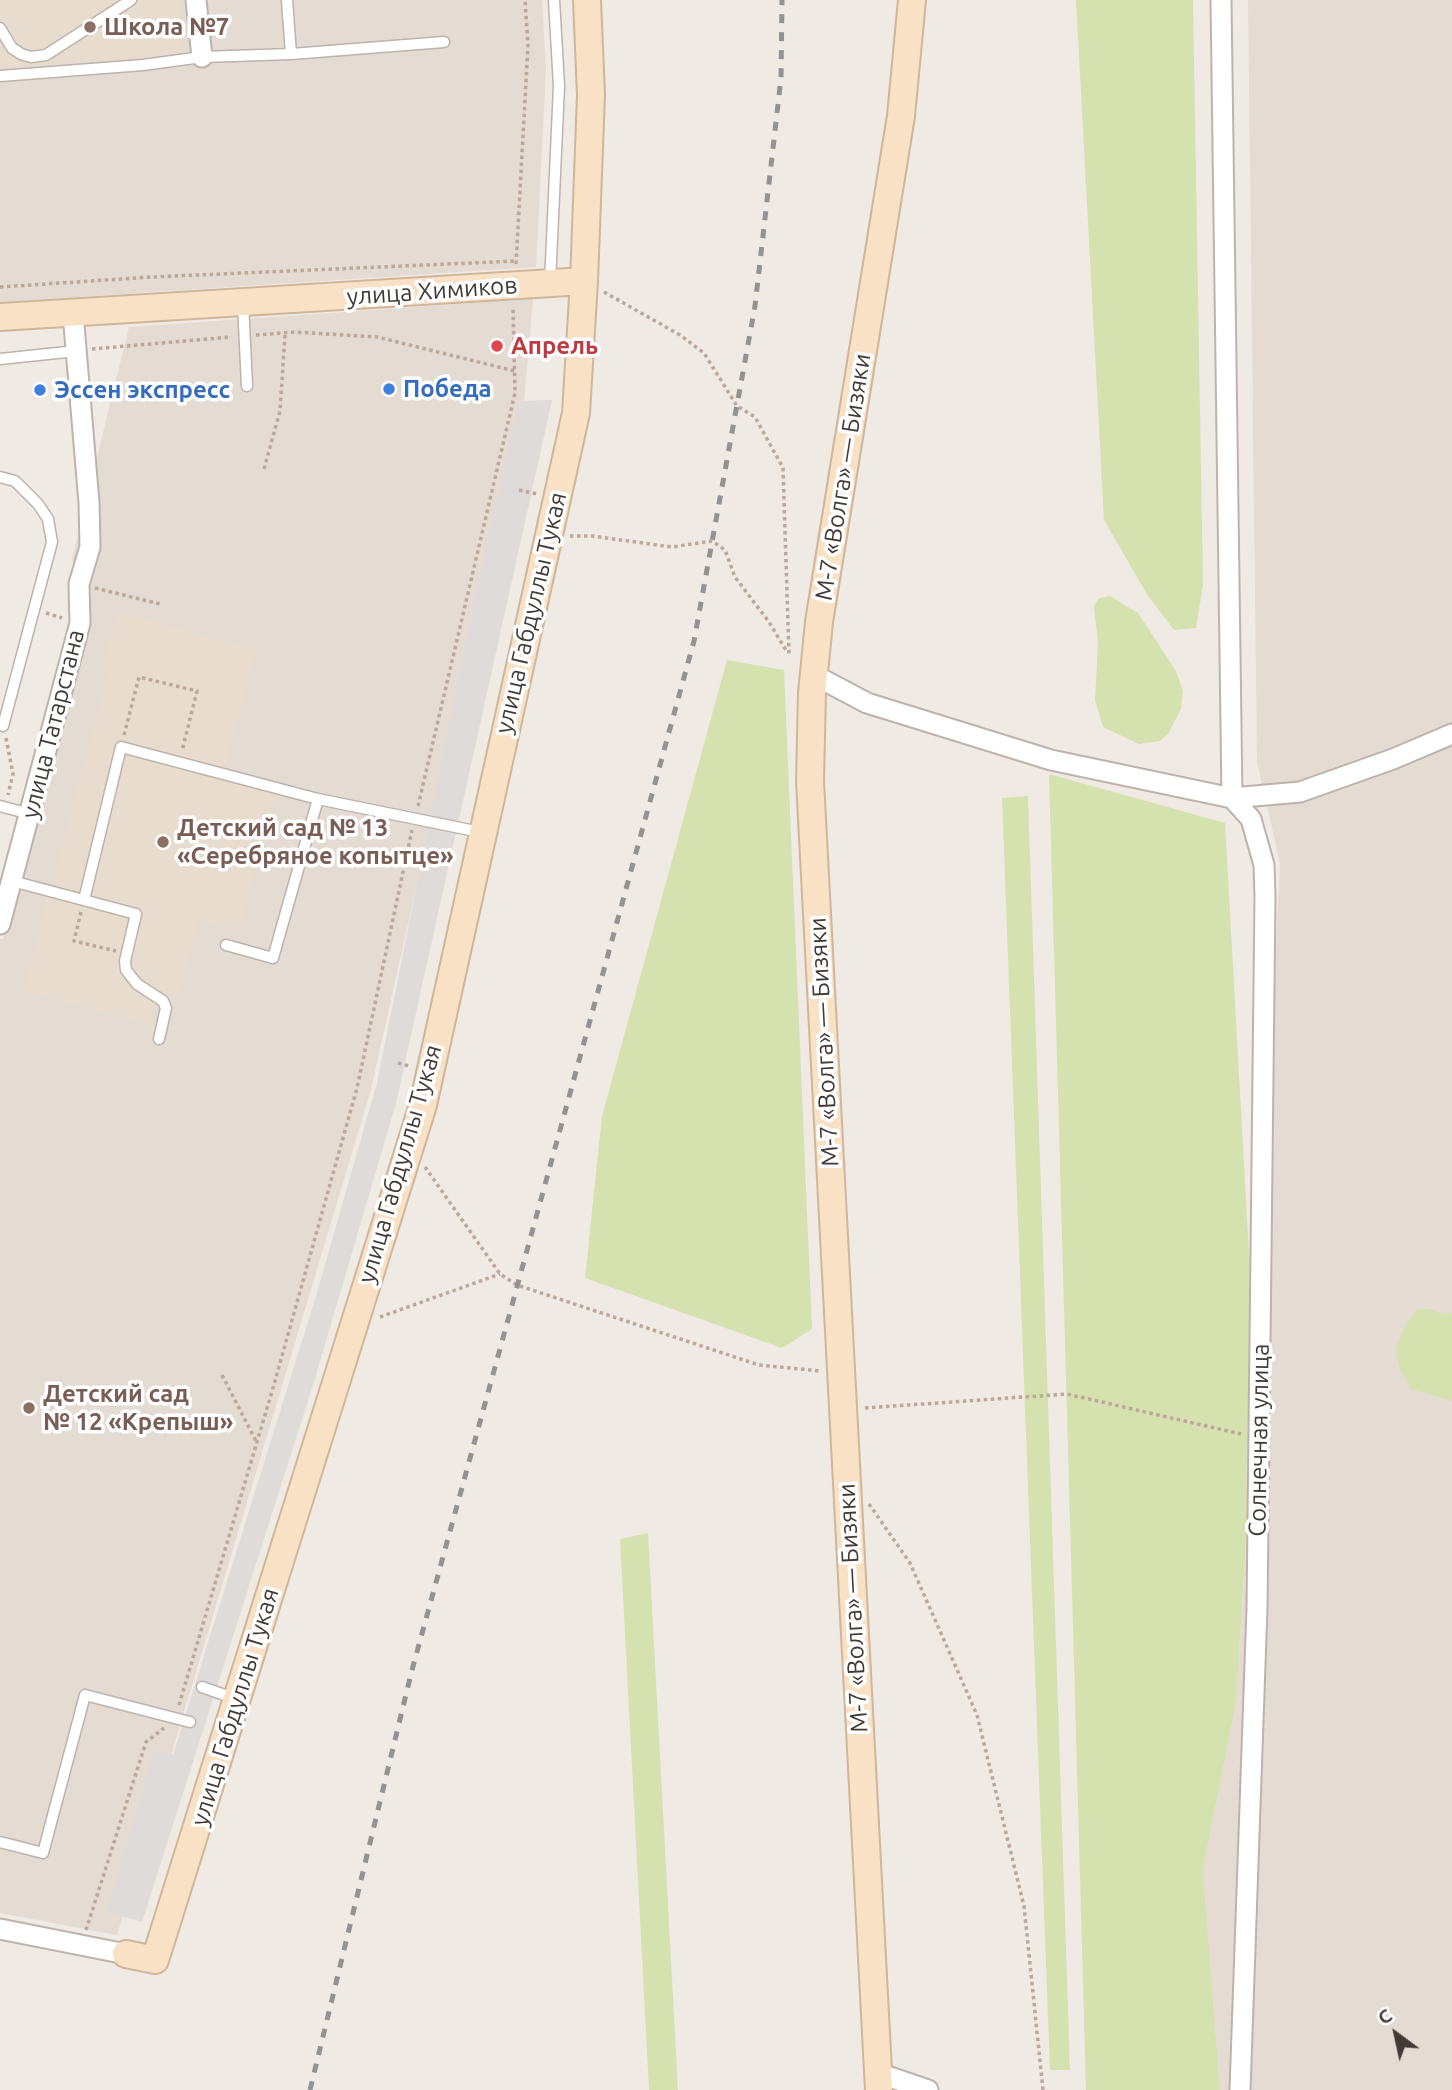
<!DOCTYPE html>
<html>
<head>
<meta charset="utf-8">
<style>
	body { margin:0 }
	#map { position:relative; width:1452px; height:2090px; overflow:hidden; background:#f0eae4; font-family:Ubuntu,sans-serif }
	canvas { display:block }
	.north { position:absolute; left:1361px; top:1999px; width:70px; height:70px; -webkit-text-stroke:5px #fff; paint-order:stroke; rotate:327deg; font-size:19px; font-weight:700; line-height:28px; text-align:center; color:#423a35 }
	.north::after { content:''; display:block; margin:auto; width:24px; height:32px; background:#423a35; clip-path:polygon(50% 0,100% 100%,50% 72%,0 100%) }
</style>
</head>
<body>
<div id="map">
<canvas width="1452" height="2090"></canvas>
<div class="north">С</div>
</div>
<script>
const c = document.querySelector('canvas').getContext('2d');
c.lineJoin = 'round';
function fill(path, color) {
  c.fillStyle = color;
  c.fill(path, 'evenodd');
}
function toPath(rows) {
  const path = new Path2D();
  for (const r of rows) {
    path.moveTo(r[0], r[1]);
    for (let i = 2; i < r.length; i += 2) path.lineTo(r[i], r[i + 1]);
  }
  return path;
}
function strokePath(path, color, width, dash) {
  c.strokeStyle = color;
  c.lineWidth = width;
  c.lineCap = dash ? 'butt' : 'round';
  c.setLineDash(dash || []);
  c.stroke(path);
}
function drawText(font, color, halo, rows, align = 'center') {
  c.font = font + ' Ubuntu,sans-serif';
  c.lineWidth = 7;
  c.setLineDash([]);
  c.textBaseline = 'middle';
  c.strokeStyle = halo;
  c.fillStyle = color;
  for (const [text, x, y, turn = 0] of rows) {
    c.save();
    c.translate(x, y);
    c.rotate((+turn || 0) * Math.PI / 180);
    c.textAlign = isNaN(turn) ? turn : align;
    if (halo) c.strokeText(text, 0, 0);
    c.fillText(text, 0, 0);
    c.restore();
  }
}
fill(toPath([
	[0,0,542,0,546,69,536,267,0,302],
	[1248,0,1452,0,1452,2090,1220,2090,1203,1869,1236,1703,1256,1380,1280,863,1257,762],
	[533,299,523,414,370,1093,117,1935,0,1913,0,939,3,939,86,631,72,559,129,327]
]), '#e4dbd3');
fill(toPath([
	[0,0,179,0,182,55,0,67],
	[117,612,257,650,222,778,277,793,239,931,199,920,179,995,161,991,151,1026,23,991,109,671,102,669]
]), '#e8dccf');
fill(toPath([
	[1076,0,1193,0,1203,585,1196,628,1174,630,1148,596,1104,520],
	[1110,596,1138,613,1176,671,1183,691,1181,709,1168,734,1160,741,1139,744,1103,727,1095,700,1098,644,1094,606,1099,598],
	[727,660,784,670,812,1329,782,1348,585,1278,602,1116],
	[1049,774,1225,823,1256,1380,1236,1703,1203,1869,1220,2090,1086,2090],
	[1028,796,1070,2070,1050,2070,1002,798],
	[1418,1309,1430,1309,1441,1314,1452,1313,1452,1401,1411,1389,1400,1370,1396,1349,1404,1328],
	[648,1533,678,2090,649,2090,620,1539]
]), '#d6e1b0');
fill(toPath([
	[552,400,396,1103,314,1382,142,1922,107,1912,154,1751,173,1755,316,1296,377,1083,464,650,519,401]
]), '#dedbd9');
const lane = toPath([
	[287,0,291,54],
	[0,28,12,48,21,54,31,57,46,55,131,0],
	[0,76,143,65,202,57,291,54,444,42],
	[550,283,559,86,554,0],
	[243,303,247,386],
	[0,359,76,351],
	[0,477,15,481,38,504,48,519,52,542,3,726,0,725],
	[0,806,30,814],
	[12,881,136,914,125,961,126,970,137,984,163,1001,166,1008,159,1039],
	[84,900,121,747,318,799],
	[226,945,273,958,318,799,480,832],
	[202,1687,236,1699],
	[0,1842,43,1853,85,1695,190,1722]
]);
const street = toPath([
	[196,0,202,57],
	[1221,0,1232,798],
	[814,675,867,703,1051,760,1232,798,1300,792,1393,759,1452,734],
	[1232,798,1251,819,1264,865,1265,896,1257,1608,1240,2090],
	[0,924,80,623,79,584,90,547,89,503,73,313],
	[0,1929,126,1954],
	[878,2073,928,2090]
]);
const secondary = toPath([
	[0,317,584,281],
	[126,1954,155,1960,423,1105,576,413,584,281,591,95,587,0],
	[879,2090,810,781,812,693,819,622,901,116,912,0]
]);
strokePath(lane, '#beb3ab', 13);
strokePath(street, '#beb3ab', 23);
strokePath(secondary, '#cfb69a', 30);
strokePath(toPath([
	[516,264,528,45,525,0],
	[0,287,152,277,516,261],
	[604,292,680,335,704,353,737,406,755,417,783,468,789,655],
	[256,335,295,332,377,337,515,371],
	[92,349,231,337],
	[264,469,280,411,285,335],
	[519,490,537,494],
	[570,536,592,536,672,547,712,541,725,550,735,577,769,622,787,652],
	[95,588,160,604],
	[46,613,62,618],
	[124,735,139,677,197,691,182,751],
	[6,738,13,774,8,795],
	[418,806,515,393,513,307],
	[81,912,74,941,116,951],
	[398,1063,409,1066],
	[425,1167,500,1274,517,1285,759,1365,821,1371],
	[380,1317,500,1274],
	[222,1375,256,1441],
	[865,1408,1067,1394,1241,1434],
	[869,1504,910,1563,977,1715,1024,1906,1043,2090],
	[179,1705,273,1388,357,1088,412,830],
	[86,1930,146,1742,164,1728]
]), '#bba89a', 3.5, [3.5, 3.5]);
strokePath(lane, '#fff', 10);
strokePath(street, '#fff', 19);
strokePath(secondary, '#f9e1c5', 26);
strokePath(toPath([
	[310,2090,412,1670,694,641,755,306,781,78,782,0]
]), '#939393', 5, [9, 9]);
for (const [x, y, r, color] of [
	[90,27,7,"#8d6e63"],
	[497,346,7,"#e0444e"],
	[389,389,7,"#3f7fe0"],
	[40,390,7,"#3f7fe0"],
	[163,842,7,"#8d6e63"],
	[29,1408,7,"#8d6e63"]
]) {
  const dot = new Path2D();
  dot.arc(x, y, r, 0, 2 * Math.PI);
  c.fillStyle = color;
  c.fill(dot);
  strokePath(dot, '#fff', 2.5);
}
drawText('bold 24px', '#785e54', '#fff', [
	["Школа №7",104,27],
	["Детский сад № 13",177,828],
	["«Серебряное копытце»",177,856],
	["Детский сад",43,1394],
	["№ 12 «Крепыш»",43,1422]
], 'left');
drawText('24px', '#423a35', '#fff', [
	["улица Химиков",432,291,-4],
	["М-7 «Волга» — Бизяки",843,477,-81],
	["улица Габдуллы Тукая",531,613,-77],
	["улица Татарстана",53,724,-76],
	["М-7 «Волга» — Бизяки",824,1042,-93],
	["улица Габдуллы Тукая",400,1164,-74],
	["Солнечная улица",1259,1440,-89],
	["М-7 «Волга» — Бизяки",853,1608,-93],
	["улица Габдуллы Тукая",235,1707,-73]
]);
drawText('bold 24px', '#be3a42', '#fff', [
	["Апрель",511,346]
], 'left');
drawText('bold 24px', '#366cbe', '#fff', [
	["Победа",403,389],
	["Эссен экспресс",54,390]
], 'left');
</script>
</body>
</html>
